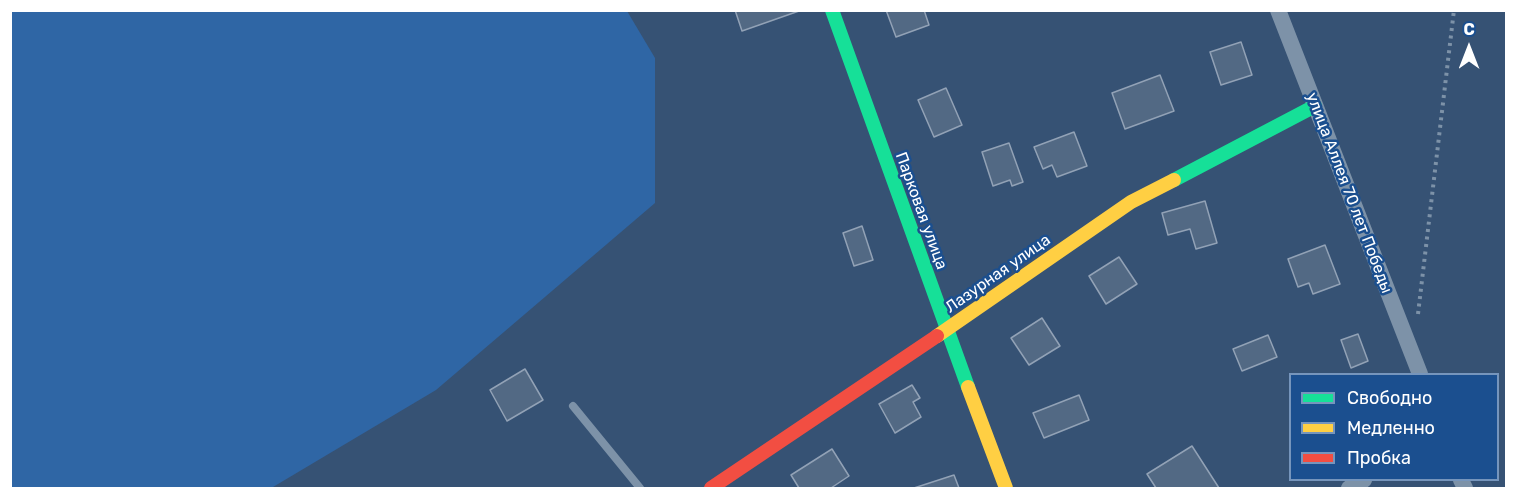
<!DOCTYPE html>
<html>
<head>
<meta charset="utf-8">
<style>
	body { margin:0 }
	#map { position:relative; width:1517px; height:499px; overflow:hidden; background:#365274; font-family:Rubik,sans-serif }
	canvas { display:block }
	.frame { position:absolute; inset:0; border:12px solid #fff; pointer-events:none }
	.legend { position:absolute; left:1289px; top:373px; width:210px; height:108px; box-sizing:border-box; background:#1b4f8f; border:2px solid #7695bc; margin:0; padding:8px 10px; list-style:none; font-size:18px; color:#fff }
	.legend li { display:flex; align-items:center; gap:12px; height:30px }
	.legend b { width:30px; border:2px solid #7695bc }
	.north { position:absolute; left:1439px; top:18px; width:60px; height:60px; -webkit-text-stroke:4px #1b4f8f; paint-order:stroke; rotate:0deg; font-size:16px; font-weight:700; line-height:24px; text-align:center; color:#fff }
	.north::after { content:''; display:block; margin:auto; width:21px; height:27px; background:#fff; clip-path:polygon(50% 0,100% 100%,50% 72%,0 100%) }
</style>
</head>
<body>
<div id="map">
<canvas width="1517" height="499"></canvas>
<div class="frame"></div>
<ul class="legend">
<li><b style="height:8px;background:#16e098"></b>Свободно</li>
<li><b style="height:8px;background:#ffcf43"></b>Медленно</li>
<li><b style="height:8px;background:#f24e42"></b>Пробка</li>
</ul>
<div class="north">С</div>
</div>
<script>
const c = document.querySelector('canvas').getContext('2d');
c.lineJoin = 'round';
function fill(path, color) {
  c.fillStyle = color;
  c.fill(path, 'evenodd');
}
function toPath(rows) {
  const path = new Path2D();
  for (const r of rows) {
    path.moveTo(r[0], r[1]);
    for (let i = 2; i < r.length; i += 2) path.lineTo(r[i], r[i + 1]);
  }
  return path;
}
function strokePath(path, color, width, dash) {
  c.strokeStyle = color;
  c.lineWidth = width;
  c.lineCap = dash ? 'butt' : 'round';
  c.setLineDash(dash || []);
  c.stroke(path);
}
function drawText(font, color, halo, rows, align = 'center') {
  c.font = font + ' Rubik,sans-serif';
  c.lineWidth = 5;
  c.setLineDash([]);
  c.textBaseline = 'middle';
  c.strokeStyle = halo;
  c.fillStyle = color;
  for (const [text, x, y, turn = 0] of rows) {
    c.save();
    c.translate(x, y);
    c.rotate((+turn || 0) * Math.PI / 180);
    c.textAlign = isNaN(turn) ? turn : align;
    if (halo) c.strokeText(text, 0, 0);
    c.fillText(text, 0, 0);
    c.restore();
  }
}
fill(toPath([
	[10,11,627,11,655,58,655,203,436,390,273,487,11,488]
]), '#2f66a5');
const building = toPath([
	[735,10,799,10,799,11,742,31,735,10],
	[886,10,924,10,929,25,896,37,886,10],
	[1241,42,1252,75,1221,85,1210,52,1241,42],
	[1160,75,1174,111,1125,129,1112,93,1160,75],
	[946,88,962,125,934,137,918,100,946,88],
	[1074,132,1087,166,1057,177,1052,165,1043,169,1034,147,1074,132],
	[1009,143,1023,182,1012,186,1010,180,993,186,982,152,1009,143],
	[1205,201,1217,243,1196,249,1190,229,1168,235,1162,213,1205,201],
	[862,226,873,260,854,266,843,233,862,226],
	[1325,245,1340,284,1313,294,1309,283,1298,287,1288,259,1325,245],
	[1119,257,1137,284,1106,304,1089,276,1119,257],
	[1042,318,1060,346,1029,365,1011,338,1042,318],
	[1358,334,1368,361,1351,368,1341,340,1358,334],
	[1268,335,1277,357,1242,371,1233,349,1268,335],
	[525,369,543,400,507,421,490,390,525,369],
	[912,385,920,398,913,402,921,417,895,433,879,404,912,385],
	[1079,395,1089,420,1044,438,1033,413,1079,395],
	[1192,446,1219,488,1156,488,1147,474,1192,446],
	[832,449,849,476,831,488,799,488,791,475,832,449],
	[954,475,959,488,914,488,954,475]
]);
fill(building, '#526984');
strokePath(building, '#92a2b6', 1.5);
strokePath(toPath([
	[1418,314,1454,10]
]), '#7d92a8', 4, [3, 4.5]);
strokePath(toPath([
	[573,406,640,488]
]), '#7d92a8', 8);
strokePath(toPath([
	[1278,10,1420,374],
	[1461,480,1465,488],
	[1349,488,1364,480]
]), '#7d92a8', 16);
strokePath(toPath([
	[832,10,968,387],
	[1174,180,1315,106]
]), '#16e098', 14);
strokePath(toPath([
	[937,336,1131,202,1174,180],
	[968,387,1006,488]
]), '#ffcf43', 14);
strokePath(toPath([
	[711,488,937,336]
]), '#f24e42', 14);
drawText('16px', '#fff', '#1b4f8f', [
	["улица Аллея 70 лет Победы",1349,193,69],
	["Парковая улица",921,211,70],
	["Лазурная улица",998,274,-35]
]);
</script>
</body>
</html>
